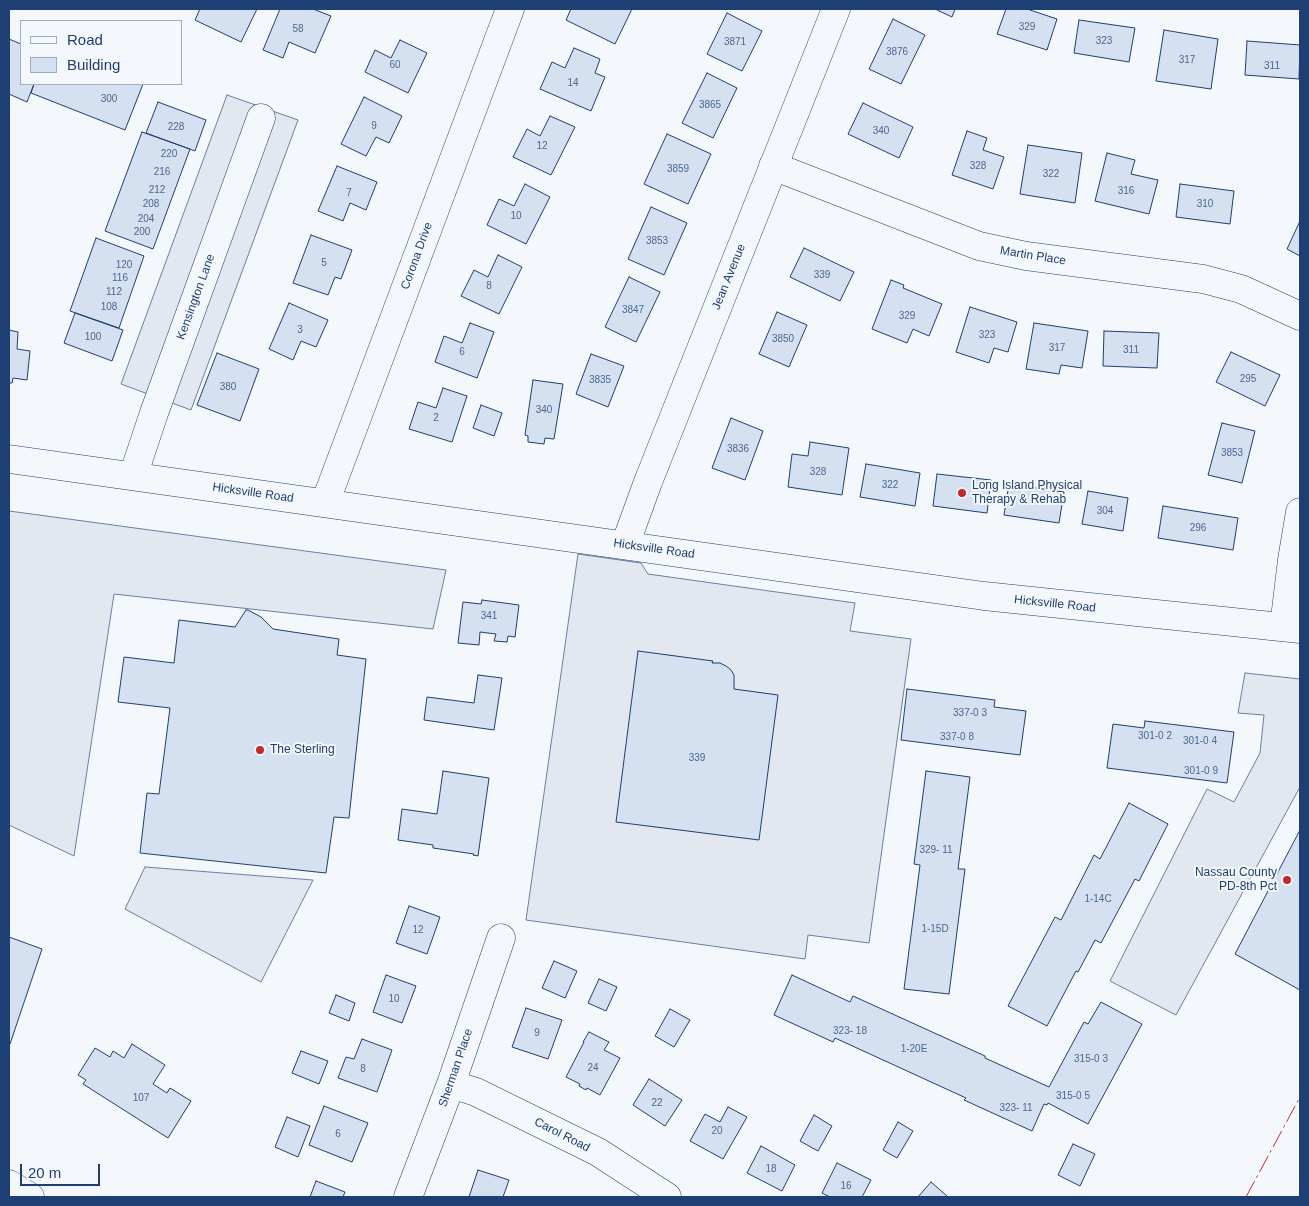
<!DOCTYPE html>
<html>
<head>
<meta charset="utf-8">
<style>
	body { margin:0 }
	#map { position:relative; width:1309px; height:1206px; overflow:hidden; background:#f4f7fb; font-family:Arial,sans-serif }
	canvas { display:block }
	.frame { position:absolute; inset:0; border:10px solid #1d3f73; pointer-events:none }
	.legend { position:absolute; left:20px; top:20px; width:162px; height:65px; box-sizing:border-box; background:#f4f7fb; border:1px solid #9eadc5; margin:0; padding:6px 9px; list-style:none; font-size:15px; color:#1d3f73 }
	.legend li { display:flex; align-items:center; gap:10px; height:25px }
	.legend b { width:25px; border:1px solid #9eadc5 }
	.scale { position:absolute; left:20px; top:1164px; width:80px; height:22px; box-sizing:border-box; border:2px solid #1d3f73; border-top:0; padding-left:6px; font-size:15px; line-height:18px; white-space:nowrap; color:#1d3f73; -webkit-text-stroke:4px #f4f7fb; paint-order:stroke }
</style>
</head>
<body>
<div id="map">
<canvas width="1309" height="1206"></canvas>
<div class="frame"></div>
<ul class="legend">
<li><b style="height:6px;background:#f4f7fb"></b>Road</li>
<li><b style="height:14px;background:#d5e0f0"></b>Building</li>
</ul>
<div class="scale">20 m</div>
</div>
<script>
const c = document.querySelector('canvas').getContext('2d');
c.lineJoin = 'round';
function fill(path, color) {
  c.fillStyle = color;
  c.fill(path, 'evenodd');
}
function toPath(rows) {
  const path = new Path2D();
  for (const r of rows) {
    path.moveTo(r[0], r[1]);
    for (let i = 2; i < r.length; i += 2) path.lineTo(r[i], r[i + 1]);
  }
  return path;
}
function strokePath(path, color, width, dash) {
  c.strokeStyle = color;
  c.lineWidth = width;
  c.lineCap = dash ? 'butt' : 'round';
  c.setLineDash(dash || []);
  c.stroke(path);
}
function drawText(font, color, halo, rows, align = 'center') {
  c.font = font + ' Arial,sans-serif';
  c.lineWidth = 4;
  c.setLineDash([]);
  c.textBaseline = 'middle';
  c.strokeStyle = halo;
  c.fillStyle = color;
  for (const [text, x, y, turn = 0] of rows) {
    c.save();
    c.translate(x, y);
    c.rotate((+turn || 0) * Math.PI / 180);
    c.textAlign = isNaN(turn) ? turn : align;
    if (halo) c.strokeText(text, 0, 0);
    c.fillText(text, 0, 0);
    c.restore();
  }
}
const parking = toPath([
	[227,95,298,120,191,410,121,384,227,95],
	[9,511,446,570,433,629,114,594,74,856,9,825,9,511],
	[578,554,641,563,648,574,855,603,850,631,911,639,869,943,808,935,805,959,526,920,578,554],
	[1245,673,1300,679,1300,787,1176,1015,1110,981,1207,789,1234,802,1260,753,1264,715,1238,713,1245,673],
	[145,867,313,880,261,982,125,909,145,867]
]);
fill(parking, '#e3e8f0');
strokePath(parking, '#687fa3', 1);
const building = toPath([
	[200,9,257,9,241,42,195,20,200,9],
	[280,9,313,9,331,16,315,53,289,42,283,58,263,50,280,9],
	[571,9,632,9,615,44,566,20,571,9],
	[935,9,955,9,952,17,935,9],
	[1006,9,1027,9,1057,19,1047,50,997,34,1006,9],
	[727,13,762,31,742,71,707,54,727,13],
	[893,19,925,35,901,84,869,69,893,19],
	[1079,20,1135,28,1129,62,1074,53,1079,20],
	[1164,30,1218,39,1211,89,1156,81,1164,30],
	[9,39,21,44,21,84,34,84,27,102,9,94,9,39],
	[400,40,427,53,408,93,365,72,375,50,391,58,400,40],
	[1247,41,1300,45,1299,79,1245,75,1247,41],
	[574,48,600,59,595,73,605,77,591,111,540,89,552,62,565,68,574,48],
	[707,73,737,88,713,138,682,123,707,73],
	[34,84,143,84,125,130,31,93,34,84],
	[364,97,402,116,389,143,376,137,366,156,341,144,364,97],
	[158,102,206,120,195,151,146,133,158,102],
	[863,103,913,127,899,158,848,134,863,103],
	[550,116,575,127,551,175,513,157,527,129,540,136,550,116],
	[967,131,987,138,983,150,1004,157,993,189,952,175,967,131],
	[142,132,190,149,153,249,105,231,142,132],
	[667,134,711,154,688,204,644,184,667,134],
	[1028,145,1082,153,1075,203,1020,194,1028,145],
	[1107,153,1135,160,1131,174,1158,180,1149,214,1095,201,1107,153],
	[337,166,377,182,366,210,350,203,343,221,318,211,337,166],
	[525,184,550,197,526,244,487,225,499,199,514,206,525,184],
	[1180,184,1234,191,1230,224,1176,217,1180,184],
	[651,207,687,223,664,275,628,259,651,207],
	[1300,221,1300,256,1287,249,1300,221],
	[311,235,352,250,341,279,335,277,328,295,293,283,311,235],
	[96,238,144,256,119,328,70,311,96,238],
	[804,248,854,272,840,301,790,277,804,248],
	[498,255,522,267,499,314,461,296,474,270,488,277,498,255],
	[629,277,660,292,636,342,605,327,629,277],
	[891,280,904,285,903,288,942,304,929,336,913,329,907,343,872,329,891,280],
	[289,303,328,320,316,347,301,341,293,360,269,349,289,303],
	[970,307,1017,322,1008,352,994,348,989,363,956,352,970,307],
	[777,312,807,325,789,367,759,354,777,312],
	[75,313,123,330,112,361,64,343,75,313],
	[470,323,494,332,477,378,435,362,444,336,462,343,470,323],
	[1034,323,1088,331,1082,368,1061,365,1059,374,1026,369,1034,323],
	[9,330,18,332,17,349,30,351,27,380,13,378,12,383,9,383,9,330],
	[1104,331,1159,333,1157,368,1103,366,1104,331],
	[1231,352,1280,375,1265,406,1216,382,1231,352],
	[217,353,259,369,240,421,197,405,217,353],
	[591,354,624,366,608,407,576,394,591,354],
	[533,380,563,384,554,439,545,438,544,444,528,442,528,436,525,435,533,380],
	[443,388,467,396,452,442,409,429,418,402,436,408,443,388],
	[481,405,502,413,494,436,473,428,481,405],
	[731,418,763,431,745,480,712,468,731,418],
	[1222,423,1255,431,1242,483,1208,475,1222,423],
	[810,442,849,448,842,495,788,487,792,454,808,456,810,442],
	[866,464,920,473,915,506,860,497,866,464],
	[937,474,991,480,987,513,933,506,937,474],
	[1009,484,1064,492,1059,523,1004,515,1009,484],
	[1088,491,1128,498,1123,531,1082,524,1088,491],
	[1163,506,1238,518,1233,550,1158,538,1163,506],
	[482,600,519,605,515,637,508,636,507,642,494,641,496,634,480,632,479,645,458,643,463,602,481,604,482,600],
	[246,610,248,610,261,617,273,629,339,639,337,655,366,659,349,818,334,817,326,873,140,853,147,793,159,794,170,708,118,702,124,657,174,663,179,620,235,627,246,610],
	[638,651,713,661,712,663,720,663,726,666,731,670,734,675,734,689,778,695,759,840,616,822,638,651],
	[478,675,502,678,494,730,424,720,427,697,474,703,478,675],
	[907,689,995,700,994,707,1026,711,1020,755,901,740,907,689],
	[1145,721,1234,732,1227,783,1107,768,1113,724,1144,728,1145,721],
	[443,771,489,778,478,856,473,855,474,854,433,848,433,845,398,840,402,809,437,814,443,771],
	[926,771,970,777,958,869,965,869,949,994,904,989,920,865,914,864,926,771],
	[1129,803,1168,824,1139,881,1135,879,1101,943,1095,940,1078,972,1076,971,1047,1026,1008,1006,1055,917,1061,920,1094,855,1100,859,1129,803],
	[1300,830,1300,990,1235,954,1300,830],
	[409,906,440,917,427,954,396,943,409,906],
	[9,937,42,949,10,1044,9,1043,9,937],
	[554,961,577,971,565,998,542,988,554,961],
	[386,975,416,986,402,1023,373,1012,386,975],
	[792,975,850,1002,853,996,985,1056,985,1058,1049,1087,1084,1022,1088,1024,1101,1002,1142,1024,1088,1124,1048,1103,1047,1105,1044,1104,1032,1131,964,1100,966,1098,835,1038,833,1042,774,1015,792,975],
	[599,979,617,987,606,1011,588,1003,599,979],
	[336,995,355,1003,349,1021,329,1013,336,995],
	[526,1008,562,1020,548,1059,512,1047,526,1008],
	[670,1009,690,1020,674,1047,655,1036,670,1009],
	[589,1032,609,1042,604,1050,620,1058,600,1095,587,1088,586,1090,579,1086,580,1084,566,1077,584,1042,583,1042,589,1032],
	[362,1039,392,1050,377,1092,338,1078,346,1057,354,1059,362,1039],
	[132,1044,165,1065,153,1084,167,1093,170,1088,191,1101,168,1138,83,1084,86,1080,78,1075,95,1048,110,1057,113,1051,124,1058,132,1044],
	[301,1051,328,1061,319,1084,292,1073,301,1051],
	[649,1079,682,1100,665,1126,633,1105,649,1079],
	[324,1106,368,1123,352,1162,309,1145,324,1106],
	[728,1107,747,1117,723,1159,690,1141,705,1114,720,1122,728,1107],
	[814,1115,832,1126,818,1151,800,1141,814,1115],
	[287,1117,310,1126,298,1157,275,1147,287,1117],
	[898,1122,913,1131,897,1158,883,1150,898,1122],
	[1073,1144,1095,1154,1080,1186,1058,1175,1073,1144],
	[761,1146,795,1165,782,1191,747,1173,761,1146],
	[837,1163,871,1180,862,1197,830,1197,822,1193,837,1163],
	[478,1170,509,1180,503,1197,469,1197,478,1170],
	[316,1181,345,1192,343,1197,310,1197,316,1181],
	[931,1182,947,1196,947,1197,918,1197,931,1182]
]);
fill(building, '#d5e0f0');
strokePath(building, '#1d3f73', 1);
const minor = toPath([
	[773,166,979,246,1026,256,1203,279,1241,289,1300,316],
	[133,476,154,413,261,118],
	[325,503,510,9],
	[625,545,648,482,836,9],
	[1284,627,1292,560,1300,512],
	[451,1084,476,1092,598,1152,667,1197],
	[408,1197,451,1084,501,938]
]);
const major = toPath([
	[9,459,984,596,1300,629],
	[9,1184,30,1197]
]);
strokePath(minor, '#1d3f73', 29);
strokePath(major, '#1d3f73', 29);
strokePath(minor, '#f4f7fb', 28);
strokePath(major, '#f4f7fb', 28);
strokePath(toPath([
	[1246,1197,1300,1097]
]), '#c62828', 1, [18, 4, 2.5, 4]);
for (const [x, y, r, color] of [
	[962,493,5,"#c62828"],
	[260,750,5,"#c62828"],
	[1287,880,5,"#c62828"]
]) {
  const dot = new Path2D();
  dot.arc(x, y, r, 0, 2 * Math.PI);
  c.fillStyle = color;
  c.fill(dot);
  strokePath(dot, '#f4f7fb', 2);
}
drawText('10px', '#4b6792', null, [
	["329",1027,27],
	["58",298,29],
	["323",1104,41],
	["3871",735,42],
	["3876",897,52],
	["317",1187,60],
	["60",395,65],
	["311",1272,66],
	["14",573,83],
	["300",109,99],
	["3865",710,105],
	["9",374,126],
	["228",176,127],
	["340",881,131],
	["12",542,146],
	["220",169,154],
	["328",978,166],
	["3859",678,169],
	["216",162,172],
	["322",1051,174],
	["212",157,190],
	["316",1126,191],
	["7",349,193],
	["208",151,204],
	["310",1205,204],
	["10",516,216],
	["204",146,219],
	["200",142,232],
	["3853",657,241],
	["5",324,263],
	["120",124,265],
	["339",822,275],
	["116",120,278],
	["8",489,286],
	["112",114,292],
	["108",109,307],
	["3847",633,310],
	["329",907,316],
	["3",300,330],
	["323",987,335],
	["100",93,337],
	["3850",783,339],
	["317",1057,348],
	["311",1131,350],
	["6",462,352],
	["295",1248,379],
	["3835",600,380],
	["380",228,387],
	["340",544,410],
	["2",436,418],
	["3836",738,449],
	["3853",1232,453],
	["328",818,472],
	["322",890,485],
	["304",1105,511],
	["296",1198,528],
	["341",489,616],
	["337-0 3",970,713],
	["301-0 2",1155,736],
	["337-0 8",957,737],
	["301-0 4",1200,741],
	["339",697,758],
	["301-0 9",1201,771],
	["329- 11",936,850],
	["1-14C",1098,899],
	["1-15D",935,929],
	["12",418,930],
	["10",394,999],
	["323- 18",850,1031],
	["9",537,1033],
	["1-20E",914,1049],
	["315-0 3",1091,1059],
	["24",593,1068],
	["8",363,1069],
	["315-0 5",1073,1096],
	["107",141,1098],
	["22",657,1103],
	["323- 11",1016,1108],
	["20",717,1131],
	["6",338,1134],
	["18",771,1169],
	["16",846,1186]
]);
drawText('12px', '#1d3f73', '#f4f7fb', [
	["Corona Drive",417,256,-70],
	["Martin Place",1033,256,9],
	["Jean Avenue",729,277,-68],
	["Kensington Lane",196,297,-70],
	["Hicksville Road",253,493,8],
	["Hicksville Road",654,549,8],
	["Hicksville Road",1055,604,6],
	["Sherman Place",456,1068,-71],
	["Carol Road",562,1135,27]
]);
drawText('12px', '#1d3f73', '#f4f7fb', [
	["Long Island Physical",972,486],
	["Therapy & Rehab",972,500],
	["The Sterling",270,750],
	["Nassau County",1277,873,"right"],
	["PD-8th Pct",1277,887,"right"]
], 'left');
</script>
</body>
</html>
